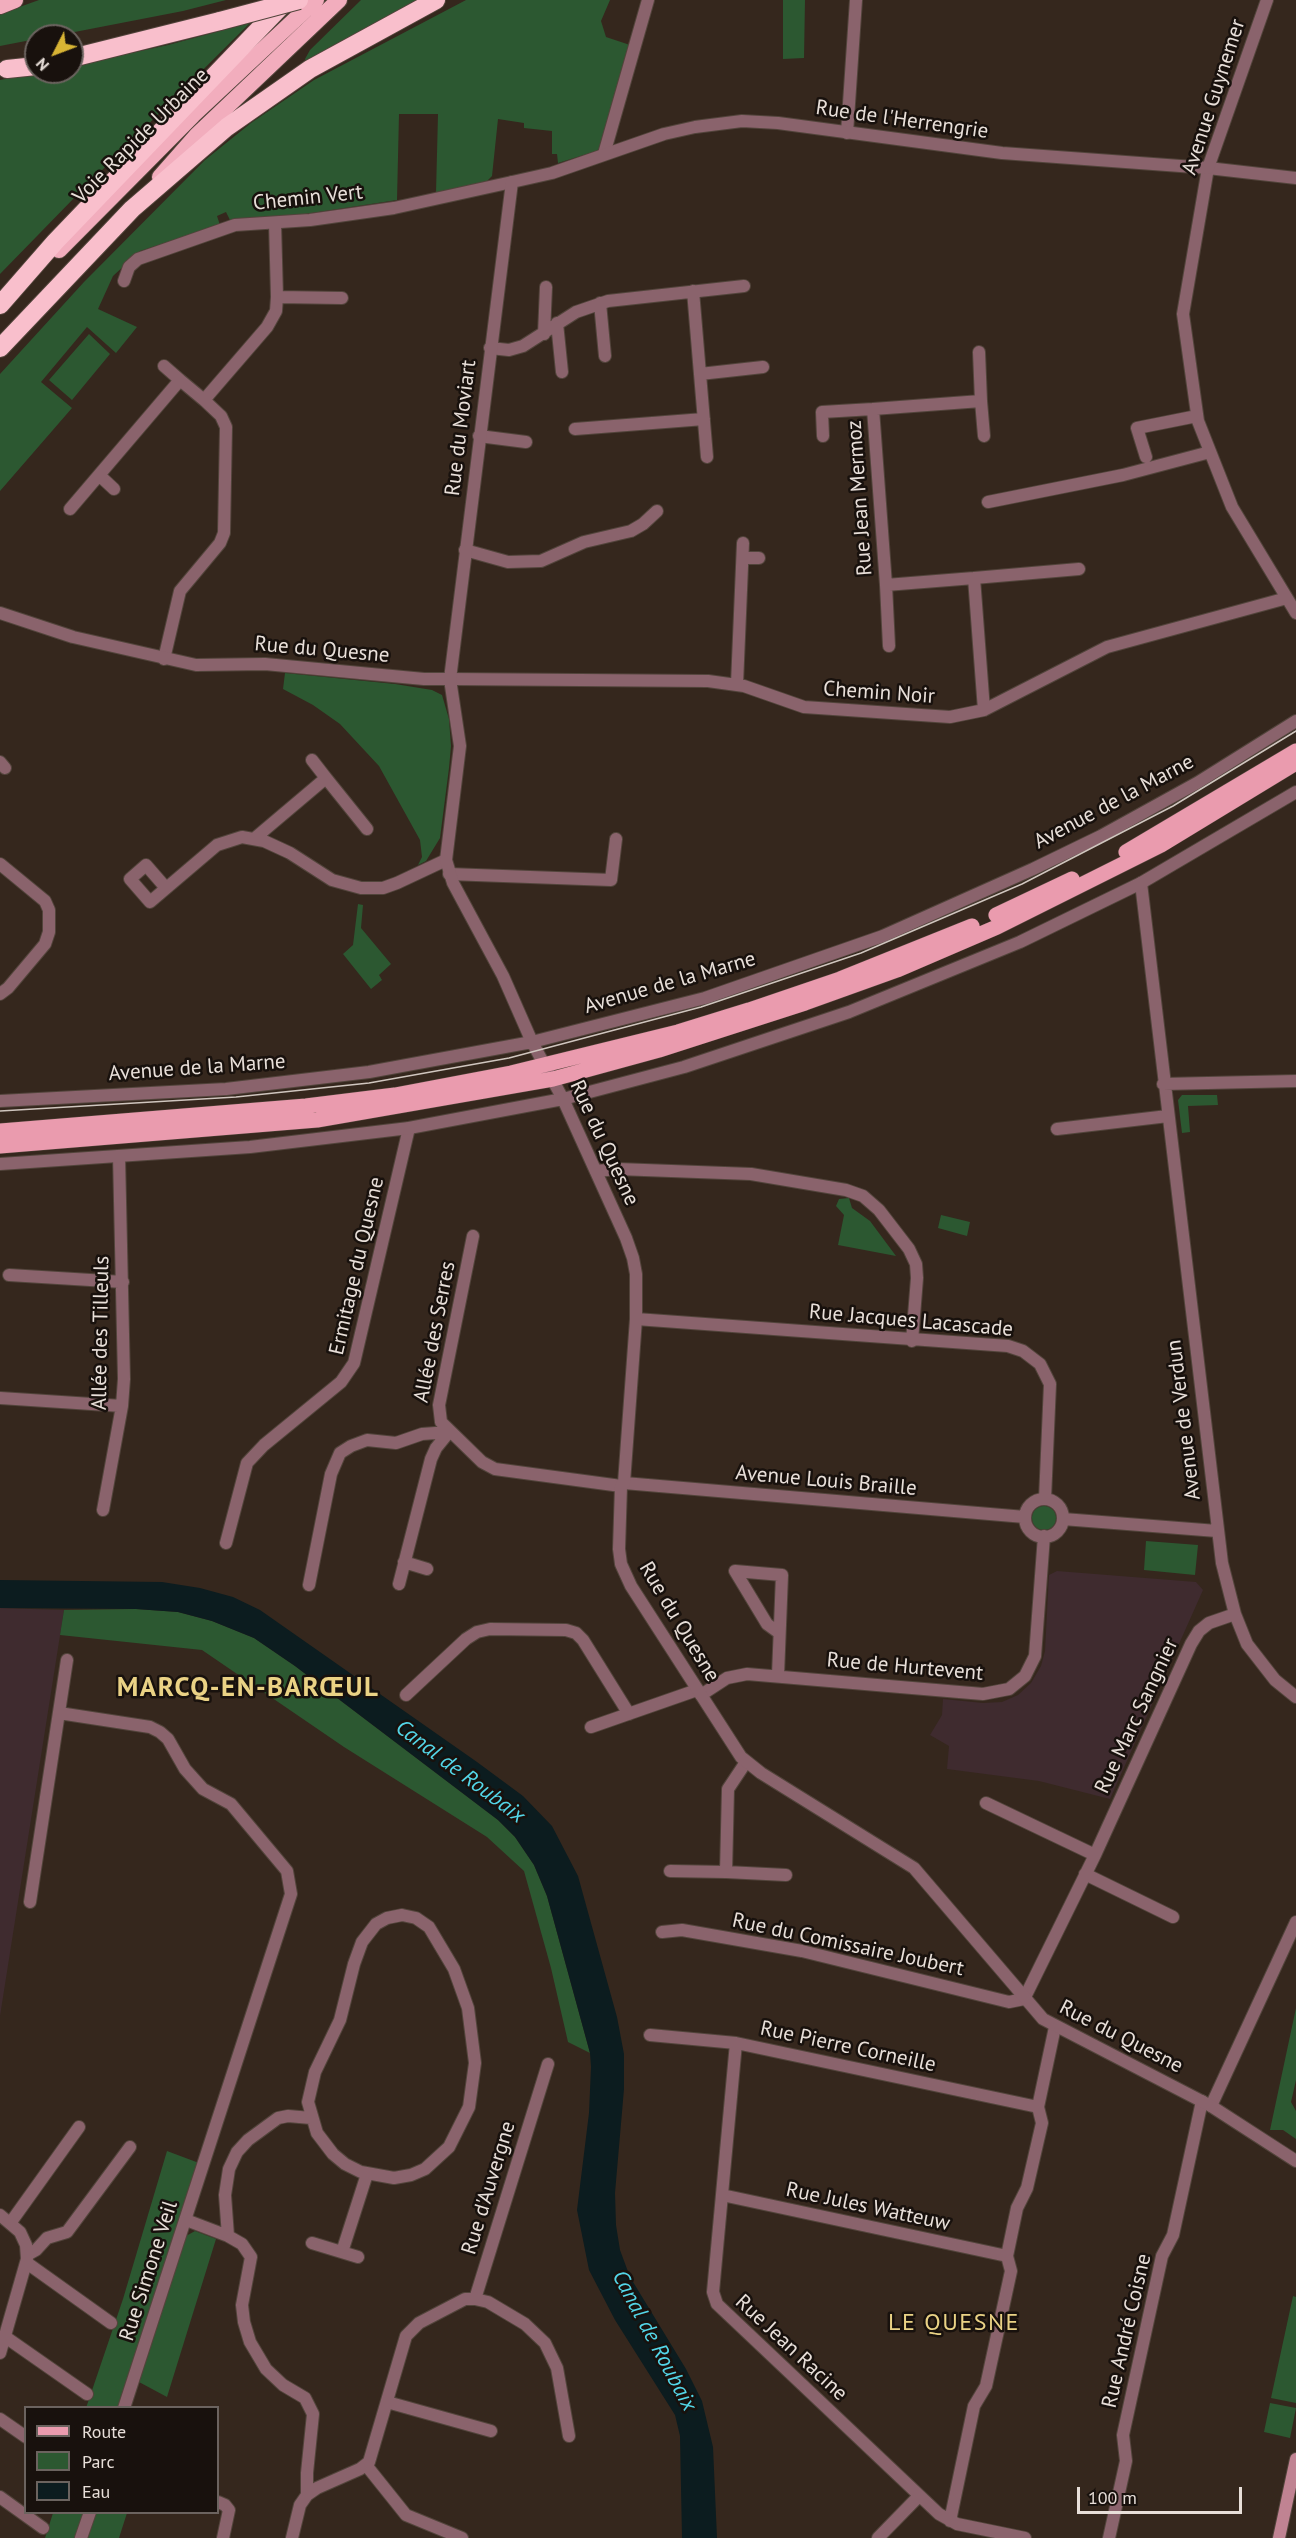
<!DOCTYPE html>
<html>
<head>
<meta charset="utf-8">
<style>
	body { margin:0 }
	#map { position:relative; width:1296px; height:2538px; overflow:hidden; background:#35271d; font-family:"PT Sans",sans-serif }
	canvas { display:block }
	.legend { position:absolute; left:24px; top:2406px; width:195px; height:108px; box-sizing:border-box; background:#18110d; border:2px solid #6b635f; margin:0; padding:8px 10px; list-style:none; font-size:18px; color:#e8dfd9 }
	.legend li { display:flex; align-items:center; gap:12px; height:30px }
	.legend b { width:30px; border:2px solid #6b635f }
	.north { position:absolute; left:24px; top:24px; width:60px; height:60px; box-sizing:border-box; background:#18110d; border:2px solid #6b635f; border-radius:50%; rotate:228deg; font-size:16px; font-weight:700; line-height:24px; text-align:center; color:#e8dfd9 }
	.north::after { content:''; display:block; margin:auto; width:21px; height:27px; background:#d8b434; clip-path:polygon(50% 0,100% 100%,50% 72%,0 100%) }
	.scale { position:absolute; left:1077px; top:2487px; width:165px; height:27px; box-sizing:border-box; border:3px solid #e8dfd9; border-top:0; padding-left:8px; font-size:18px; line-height:21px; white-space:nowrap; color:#e8dfd9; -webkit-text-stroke:4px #18110d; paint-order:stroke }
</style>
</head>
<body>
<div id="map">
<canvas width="1296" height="2538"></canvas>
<ul class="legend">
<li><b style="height:8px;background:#ea9bae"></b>Route</li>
<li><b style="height:16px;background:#2c5831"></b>Parc</li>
<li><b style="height:16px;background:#0c1c1f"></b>Eau</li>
</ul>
<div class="north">N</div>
<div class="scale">100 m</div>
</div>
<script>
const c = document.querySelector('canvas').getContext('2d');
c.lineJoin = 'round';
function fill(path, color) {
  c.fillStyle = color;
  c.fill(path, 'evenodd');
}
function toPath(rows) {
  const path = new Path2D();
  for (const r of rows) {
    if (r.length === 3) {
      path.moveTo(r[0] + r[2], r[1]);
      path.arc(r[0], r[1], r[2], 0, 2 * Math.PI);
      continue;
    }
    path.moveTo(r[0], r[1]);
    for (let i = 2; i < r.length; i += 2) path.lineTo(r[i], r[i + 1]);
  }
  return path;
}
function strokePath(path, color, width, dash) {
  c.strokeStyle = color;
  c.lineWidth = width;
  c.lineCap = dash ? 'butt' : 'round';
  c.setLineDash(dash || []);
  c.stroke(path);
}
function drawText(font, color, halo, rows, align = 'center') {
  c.font = font + ' "PT Sans",sans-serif';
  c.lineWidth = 5;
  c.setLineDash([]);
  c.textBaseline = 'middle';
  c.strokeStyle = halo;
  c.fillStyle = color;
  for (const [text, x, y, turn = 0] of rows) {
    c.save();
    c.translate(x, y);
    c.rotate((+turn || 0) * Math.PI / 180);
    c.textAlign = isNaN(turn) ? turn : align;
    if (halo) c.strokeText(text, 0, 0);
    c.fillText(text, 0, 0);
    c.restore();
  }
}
fill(toPath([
	[1057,1571,1196,1582,1203,1590,1110,1799,1039,1781,947,1769,949,1746,930,1735,942,1715,943,1699,983,1703,1002,1702,1018,1695,1031,1683,1041,1666,1045,1651,1049,1575],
	[0,1608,64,1610,0,2016]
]), '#3f2b2f');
fill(toPath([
	[39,0,226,0,183,11,54,36,36,36,36,39,0,46,0,14],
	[361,0,419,0,306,63,305,59,310,50],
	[466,0,610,0,601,21,606,37,630,45,600,150,558,163,557,154,552,154,552,131,524,128,524,123,498,119,492,176,487,181,436,193,438,114,399,114,397,200,292,216,252,218,231,222,226,212,217,216,220,225,140,251,113,276,98,309,137,327,116,353,87,327,41,382,72,408,0,491,0,374,84,282,205,160,251,123,314,80],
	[783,0,805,0,804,58,783,59],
	[250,23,76,196,0,274,0,80,43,72,72,72,72,66,168,45],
	[89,334,110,354,72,400,49,380],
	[285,673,395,684,432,690,442,695,449,719,451,746,449,768,440,838,426,861,418,865,422,857,420,840,379,766,340,724,313,705,283,689],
	[358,904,363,905,361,928,391,964,379,975,382,980,371,989,343,954,353,945],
	[1182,1095,1217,1095,1218,1105,1188,1106,1190,1132,1182,1133,1178,1100],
	[849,1198,852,1208,870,1221,896,1256,838,1245,844,1215,836,1206,839,1199],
	[941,1215,970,1222,967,1236,938,1228],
	[1044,1518,12],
	[1146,1541,1198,1545,1195,1575,1144,1570],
	[136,1609,178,1612,212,1621,254,1638,295,1666,498,1820,515,1837,534,1865,547,1896,590,2053,568,2042,551,1968,524,1871,487,1837,344,1747,202,1650,60,1635,64,1610],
	[1296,2008,1296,2080,1291,2102,1296,2111,1296,2139,1283,2130,1270,2130],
	[167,2151,199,2163,119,2407,86,2408,123,2299],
	[195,2231,216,2239,167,2397,139,2382,186,2236],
	[1293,2296,1296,2297,1296,2403,1271,2398],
	[1270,2403,1296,2408,1290,2438,1264,2432],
	[53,2513,84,2513,76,2538,45,2538],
	[96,2513,127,2513,119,2538,87,2538]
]), '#2c5831');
fill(toPath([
	[0,1580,162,1582,200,1588,233,1597,260,1610,477,1762,523,1796,552,1826,578,1876,617,2017,624,2054,624,2089,615,2193,616,2225,620,2250,630,2277,686,2369,702,2401,713,2447,717,2538,682,2538,680,2436,675,2415,615,2320,589,2270,577,2210,589,2113,591,2067,590,2053,547,1896,534,1865,515,1837,498,1820,295,1666,254,1638,212,1621,178,1612,136,1609,0,1608]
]), '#0c1c1f');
const minor = toPath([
	[847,133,856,0],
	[604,154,648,0],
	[1296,178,1208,168,1183,314,1198,421,1232,507,1296,613],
	[275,223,277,297],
	[124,281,129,267,138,259,235,225,310,220,394,208,512,182],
	[693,291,707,457],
	[600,303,605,356],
	[557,323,562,372],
	[544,334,546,287],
	[490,348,509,350,523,346,576,312,608,301,744,286],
	[164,366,180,380],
	[700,374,763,367],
	[981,401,984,436],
	[873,409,981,401,979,352],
	[575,429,704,419],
	[479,436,526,442],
	[823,436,822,412,873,409,886,585],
	[1146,457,1137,428,1197,416],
	[99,475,114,489],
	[988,502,1123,475,1210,452],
	[70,509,180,380,204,400],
	[465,550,508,562,541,561,584,542,631,531,643,524,657,511],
	[743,558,759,558],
	[889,646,886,585,974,578],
	[164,659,180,591,220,543,224,533,226,427,221,416,204,400,267,327,276,311,277,297,342,298],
	[450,679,708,681,744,686,804,707,950,717,984,710,1107,647,1287,598],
	[737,684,743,543],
	[984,710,974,578,1079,569],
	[0,762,5,768],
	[326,778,367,829],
	[255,838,326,778,312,760],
	[0,864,45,901,49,910,49,932,45,944,8,988,0,994],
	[449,874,611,880,616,839],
	[1141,883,1222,1563,1235,1614,1247,1644,1275,1680,1296,1697],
	[166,888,146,865,130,879,150,902,217,845,242,837,264,841,290,853,332,880,361,888,383,888,397,883,446,860],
	[1163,1084,1296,1081],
	[1057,1129,1168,1116],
	[596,1171,618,1169,751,1174,846,1190,863,1196,879,1210,909,1249,916,1264,917,1278,912,1341],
	[473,1236,439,1405,441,1422,482,1462,495,1469,621,1486],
	[9,1275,123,1282],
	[636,1319,1008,1346,1023,1351,1040,1364,1050,1384,1045,1499],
	[0,1398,122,1406],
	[624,1483,1025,1517],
	[1044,1518,19],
	[103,1510,122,1406,124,1379,119,1156],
	[1063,1519,1217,1531],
	[226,1543,247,1463,264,1445,341,1382,354,1363,409,1128],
	[404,1562,427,1569],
	[399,1584,431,1459,436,1448,449,1432],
	[309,1585,331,1474,340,1453,351,1446,367,1440,396,1443,422,1434,449,1432],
	[778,1632,767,1624,735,1571,782,1575,778,1675],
	[406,1695,466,1639,477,1632,490,1629,566,1630,576,1633,583,1640,629,1714],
	[701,1695,727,1678,747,1674,983,1694,1009,1689,1025,1676,1035,1656,1044,1536],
	[59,1713,150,1727,160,1732,168,1739,185,1769,203,1789,231,1804,287,1871,291,1894,124,2408],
	[591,1727,697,1690],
	[986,1803,1095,1855],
	[670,1871,726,1872,728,1789,746,1762],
	[726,1872,786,1875],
	[1085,1874,1173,1917],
	[30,1902,67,1660],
	[402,1915,416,1918,429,1927,454,1969,468,2008,475,2063,469,2107,449,2147,425,2169,411,2175,394,2178,361,2172,345,2164,333,2154,317,2133,308,2102,315,2072,340,2020,354,1964,362,1942,376,1924,387,1918,402,1915],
	[662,1932,682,1930,802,1951,1009,2002,1024,1999,1095,1855,1191,1644,1199,1631,1209,1623,1235,1614],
	[650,2035,736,2043,1038,2107],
	[736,2043,713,2292,717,2304,939,2514,957,2524,1025,2538],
	[1211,2106,1296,1922],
	[722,2195,1007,2256],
	[0,2215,20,2232,26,2245,27,2259,0,2353],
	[186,2220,228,2236],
	[11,2222,79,2127],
	[312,2243,358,2257],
	[342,2252,367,2174],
	[27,2255,36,2250,47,2238,67,2232,130,2147],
	[27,2263,111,2323],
	[475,2299,548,2064],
	[4,2336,87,2394],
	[387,2402,491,2431],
	[0,2419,26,2437],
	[366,2465,406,2515,462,2538],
	[307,2495,317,2488,360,2469,369,2462,406,2336,419,2323,465,2299,475,2299,488,2302,525,2324,545,2343,557,2368,569,2436],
	[0,2497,43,2528],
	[218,2502,225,2505,229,2510,223,2538],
	[950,2521,974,2406,986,2386,1011,2271,1007,2256,1017,2208,1027,2188,1042,2123,1038,2107,1055,2027],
	[81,2538,90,2512],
	[292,2538,300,2505,307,2495,307,2473,313,2414,305,2398,283,2385,266,2369,250,2342,244,2322,242,2305,251,2257,242,2244,228,2236,225,2195,229,2169,237,2152,248,2140,278,2118,288,2116,311,2118],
	[878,2538,919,2496],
	[1109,2538,1126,2461,1123,2435,1162,2256,1173,2235,1202,2101]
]);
const tertiary = toPath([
	[1267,0,1208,168,1002,153,778,123,742,121,695,127,664,134,552,173,512,182,450,679,460,746,446,860,453,883,503,976,532,1042,563,1099,626,1238,633,1258,636,1274,636,1319,624,1483,621,1486,619,1549,621,1564,631,1586,741,1757,761,1773,914,1868,1043,2019,1211,2106,1296,2161],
	[0,613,73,637,196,665,265,664,424,679,450,679],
	[0,1101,226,1089,369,1072,532,1042,705,998,883,936,1033,869,1101,836,1197,783,1296,721],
	[0,1164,250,1147,409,1128,563,1099,684,1067,849,1012,1020,942,1141,883,1296,792]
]);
const secondary = toPath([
	[1279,2538,1296,2459]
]);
const primary = toPath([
	[1126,852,1296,751],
	[996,915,1072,879],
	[0,1131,306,1106,395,1095,511,1073,678,1032,749,1010,840,979,972,926],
	[0,1146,317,1120,553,1079,659,1050,805,1003,897,970,997,927,1161,845,1296,763]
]);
const trunk = toPath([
	[0,6,15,0],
	[160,177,197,135,339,0],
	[59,250,193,115,316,0]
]);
const motorway = toPath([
	[72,58,220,21],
	[7,69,36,66],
	[0,305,55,242,287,0],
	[0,348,132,209,227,127,310,69,436,0]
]);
strokePath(minor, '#52443b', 14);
strokePath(tertiary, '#52443b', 14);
strokePath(secondary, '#52443b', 14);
strokePath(primary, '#52443b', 16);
strokePath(trunk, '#52443b', 18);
strokePath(motorway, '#52443b', 20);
strokePath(minor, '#8a636c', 12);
strokePath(tertiary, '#8a636c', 12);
strokePath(secondary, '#c08392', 12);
strokePath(primary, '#ea9bae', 15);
strokePath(trunk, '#f2adbd', 16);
strokePath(motorway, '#f9bfcc', 18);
strokePath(toPath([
	[0,1111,236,1097,369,1083,509,1058,701,1007,861,953,1022,884,1173,806,1296,731]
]), '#d0c6bf', 1.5);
const motorwayBridge = toPath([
	[220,21,299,0]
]);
strokePath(motorwayBridge, '#52443b', 20, []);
strokePath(motorwayBridge, '#f9bfcc', 18);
drawText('21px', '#e8dfd9', '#18110d', [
	["Avenue Guynemer",1214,97,-72],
	["Rue de l'Herrengrie",902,120,8],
	["Voie Rapide Urbaine",141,136,-45],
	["Chemin Vert",308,198,-6],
	["Rue du Moviart",461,428,-83],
	["Rue Jean Mermoz",860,498,-94],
	["Rue du Quesne",322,650,5],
	["Chemin Noir",879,693,4],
	["Avenue de la Marne",1114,802,-28],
	["Avenue de la Marne",670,983,-16],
	["Avenue de la Marne",197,1068,-4],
	["Rue du Quesne",604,1143,65],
	["Ermitage du Quesne",357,1266,-77],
	["Rue Jacques Lacascade",911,1321,5],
	["Allée des Serres",435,1332,-79],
	["Allée des Tilleuls",101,1333,-89],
	["Avenue de Verdun",1184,1420,-97],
	["Avenue Louis Braille",826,1481,5],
	["Rue du Quesne",679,1622,59],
	["Rue de Hurtevent",905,1667,5],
	["Rue Marc Sangnier",1137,1716,-65],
	["Rue du Comissaire Joubert",848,1945,12],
	["Rue du Quesne",1121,2037,27],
	["Rue Pierre Corneille",848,2047,12],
	["Rue d'Auvergne",489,2188,-73],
	["Rue Jules Watteuw",868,2207,12],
	["Rue Simone Veil",149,2271,-72],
	["Rue André Coisne",1127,2331,-77],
	["Rue Jean Racine",791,2348,43]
]);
drawText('italic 22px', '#53d6e8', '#18110d', [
	["Canal de Roubaix",460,1772,37],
	["Canal de Roubaix",654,2341,62]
]);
c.letterSpacing = '1.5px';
drawText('24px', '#ead285', '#18110d', [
	["LE QUESNE",954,2323]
]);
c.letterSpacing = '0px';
c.letterSpacing = '1.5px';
drawText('bold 27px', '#ead285', '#18110d', [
	["MARCQ-EN-BARŒUL",248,1688]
]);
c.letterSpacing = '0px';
</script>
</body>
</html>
